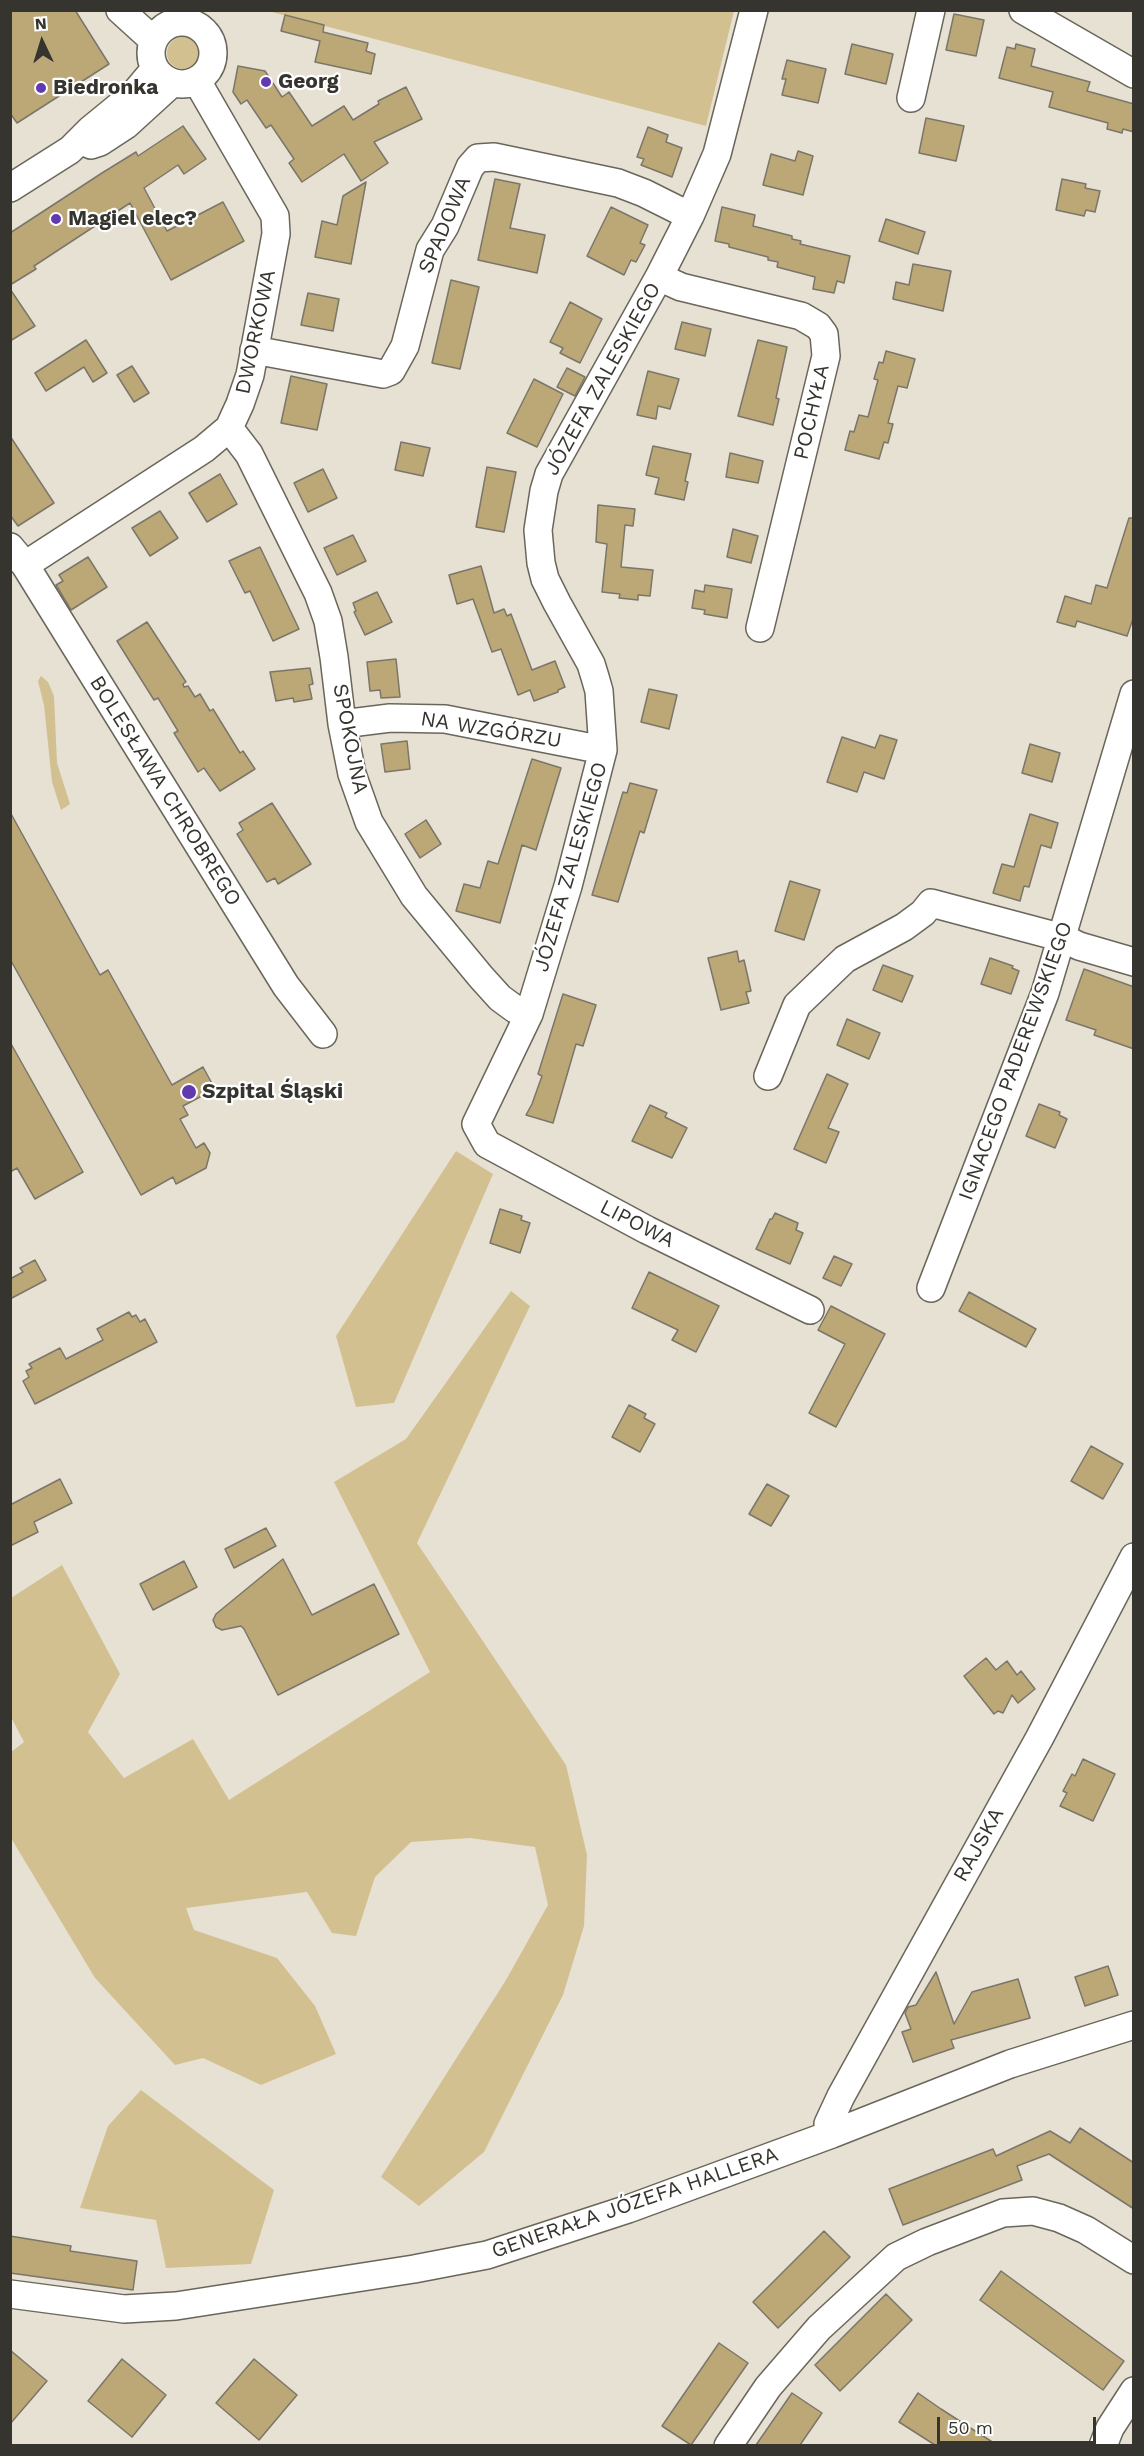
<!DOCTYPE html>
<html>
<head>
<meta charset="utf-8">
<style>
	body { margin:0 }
	#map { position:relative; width:1144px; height:2456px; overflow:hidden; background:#e6e1d3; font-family:"Work Sans",sans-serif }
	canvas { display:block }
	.frame { position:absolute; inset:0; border:12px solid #36342e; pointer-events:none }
	.north { position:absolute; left:12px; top:12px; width:60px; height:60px; -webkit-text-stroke:4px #fff; paint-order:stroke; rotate:356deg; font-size:16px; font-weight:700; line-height:24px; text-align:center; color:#36342e }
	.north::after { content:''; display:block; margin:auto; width:21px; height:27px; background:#36342e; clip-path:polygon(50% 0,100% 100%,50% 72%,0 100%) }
	.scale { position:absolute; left:937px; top:2417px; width:159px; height:27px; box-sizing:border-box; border:3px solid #36342e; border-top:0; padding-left:8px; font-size:18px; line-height:21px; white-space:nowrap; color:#36342e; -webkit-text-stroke:4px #fff; paint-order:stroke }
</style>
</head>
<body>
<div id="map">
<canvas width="1144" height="2456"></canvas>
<div class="frame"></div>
<div class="north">N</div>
<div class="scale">50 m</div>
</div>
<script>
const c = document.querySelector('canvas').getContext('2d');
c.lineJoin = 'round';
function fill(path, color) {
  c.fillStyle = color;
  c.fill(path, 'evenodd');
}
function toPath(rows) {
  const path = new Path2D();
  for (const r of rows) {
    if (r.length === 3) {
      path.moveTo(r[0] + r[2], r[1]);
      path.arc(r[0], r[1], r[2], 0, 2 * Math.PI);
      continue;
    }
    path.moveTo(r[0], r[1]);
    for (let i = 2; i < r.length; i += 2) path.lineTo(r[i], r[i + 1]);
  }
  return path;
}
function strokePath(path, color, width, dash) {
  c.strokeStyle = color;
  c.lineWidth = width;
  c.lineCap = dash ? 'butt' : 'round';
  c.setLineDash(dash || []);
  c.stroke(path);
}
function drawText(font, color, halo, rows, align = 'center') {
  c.font = font + ' "Work Sans",sans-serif';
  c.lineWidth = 4.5;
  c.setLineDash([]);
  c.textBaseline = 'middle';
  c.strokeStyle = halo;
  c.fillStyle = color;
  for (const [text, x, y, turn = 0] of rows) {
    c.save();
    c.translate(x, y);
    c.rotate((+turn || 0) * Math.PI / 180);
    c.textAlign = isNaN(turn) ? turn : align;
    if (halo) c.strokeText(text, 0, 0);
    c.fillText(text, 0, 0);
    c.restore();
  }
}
fill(toPath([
	[268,11,734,11,706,126],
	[183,53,16],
	[41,676,48,682,54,696,57,763,70,804,61,810,52,782,44,705,38,681],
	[456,1151,493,1174,394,1403,356,1407,336,1336],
	[511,1291,530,1306,417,1543,566,1765,587,1855,584,1926,563,1995,484,2152,419,2206,381,2177,506,1980,548,1905,535,1847,470,1838,411,1842,375,1877,356,1936,332,1933,307,1892,186,1908,194,1930,277,1958,315,2006,336,2054,261,2085,203,2058,175,2065,95,1978,11,1838,11,1752,24,1742,11,1717,11,1598,62,1565,120,1674,88,1732,124,1778,193,1739,229,1800,430,1672,334,1482,406,1439],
	[141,2090,274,2190,251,2264,166,2268,156,2220,80,2208,108,2126]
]), '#d3c091');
const building = toPath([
	[10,10,75,10,109,64,17,123,10,113,10,10],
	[954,14,984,20,976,56,946,50,954,14],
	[285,15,324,25,323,32,368,43,366,51,375,54,371,74,315,62,320,41,281,31,285,15],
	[852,44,893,54,886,84,845,74,852,44],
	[1016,44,1035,49,1031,66,1090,82,1087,91,1134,104,1134,132,1123,129,1122,133,1107,129,1108,123,1049,107,1053,92,999,78,1007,47,1015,49,1016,44],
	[787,60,826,69,818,103,782,95,786,79,782,79,787,60],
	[238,66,265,71,282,97,289,92,312,126,344,106,353,120,379,104,378,101,406,87,422,119,374,142,388,163,361,181,344,154,302,182,289,163,294,159,271,125,266,128,247,100,241,104,233,92,238,66],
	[926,118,964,126,956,161,919,153,926,118],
	[183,126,206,159,184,174,178,165,144,188,167,231,223,202,244,241,171,280,130,203,34,266,36,269,10,285,10,233,102,173,136,152,138,156,183,126],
	[648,127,668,135,666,142,682,148,672,177,641,165,644,159,637,157,648,127],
	[798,151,813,156,803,195,763,185,771,154,795,161,798,151],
	[495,179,520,184,510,228,545,235,537,273,478,260,495,179],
	[1062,179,1086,184,1085,188,1100,191,1095,212,1086,210,1084,216,1056,210,1062,179],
	[366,182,351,264,315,257,322,221,337,225,343,196,366,182],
	[611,207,648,225,640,243,645,245,636,262,631,260,624,275,587,256,611,207],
	[722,207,755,215,753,226,792,236,792,239,801,241,800,244,850,256,844,283,837,281,834,293,813,289,815,277,777,267,778,262,768,260,768,257,729,247,729,244,715,241,722,207],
	[886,219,925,232,918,254,879,241,886,219],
	[913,264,951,271,943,311,893,299,896,282,909,285,913,264],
	[451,280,479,287,460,369,432,363,451,280],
	[10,289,35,326,10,341,10,289],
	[308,293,339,299,333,331,301,325,308,293],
	[570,302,602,319,580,363,560,353,563,348,550,342,570,302],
	[682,322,711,329,705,356,675,349,682,322],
	[86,340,107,373,93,382,84,367,46,391,35,373,86,340],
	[758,340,787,347,776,398,779,399,773,425,738,416,758,340],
	[886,351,915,359,907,388,898,386,888,423,893,424,888,443,884,442,879,459,845,450,850,431,854,432,859,415,868,417,878,380,874,379,879,362,883,363,886,351],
	[132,366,149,393,134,402,117,375,132,366],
	[567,368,585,377,575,396,557,387,567,368],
	[648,371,679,379,670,409,658,406,656,419,637,415,648,371],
	[291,376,327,384,317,430,281,423,291,376],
	[534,379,563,394,537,447,507,433,534,379],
	[10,436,54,503,18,526,10,515,10,436],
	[401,442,430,448,423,476,395,470,401,442],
	[653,446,691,454,685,481,688,482,684,500,655,494,659,478,646,475,653,446],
	[730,453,763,461,758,483,726,477,730,453],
	[487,467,516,472,504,532,476,527,487,467],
	[323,469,337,498,308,512,294,483,323,469],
	[220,474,237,504,207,522,189,493,220,474],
	[598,505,635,509,633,526,625,525,621,567,653,570,650,596,638,595,638,600,619,598,620,594,602,592,607,544,596,542,598,505],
	[160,511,178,538,150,556,132,528,160,511],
	[1129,518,1134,518,1134,616,1127,636,1077,621,1075,627,1057,622,1065,596,1091,604,1096,585,1107,588,1129,518],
	[733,529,758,536,751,563,727,557,733,529],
	[353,535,366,561,337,575,324,548,353,535],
	[260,547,299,629,273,641,250,591,245,593,229,561,260,547],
	[88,557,107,587,71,610,56,585,63,581,59,575,88,557],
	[481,566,494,613,504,609,507,616,511,614,532,670,555,661,565,687,558,690,558,692,534,701,530,690,518,695,501,649,492,652,473,599,457,604,449,575,481,566],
	[705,585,732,589,727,618,704,614,705,610,692,608,695,590,704,592,705,585],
	[377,592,392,622,365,635,354,612,356,611,353,603,377,592],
	[147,622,186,682,183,684,184,687,188,686,195,697,200,694,210,711,213,709,240,753,243,751,255,769,220,791,204,768,198,772,174,733,178,731,158,698,154,700,117,641,147,622],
	[396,659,400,697,381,698,380,690,370,691,367,662,396,659],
	[310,668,313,684,309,685,312,699,294,702,293,698,276,701,270,672,310,668],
	[649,689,677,695,669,729,641,722,649,689],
	[880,735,897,740,884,779,864,772,857,792,827,782,842,737,875,748,880,735],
	[407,741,410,769,385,772,381,744,407,741],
	[1030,744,1060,753,1052,782,1022,773,1030,744],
	[532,759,561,768,536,850,522,845,500,923,456,911,464,884,480,888,488,861,498,864,532,759],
	[630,783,657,790,644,833,640,831,618,902,592,895,623,792,627,793,630,783],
	[272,803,311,864,278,884,275,878,267,882,237,834,243,830,239,823,272,803],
	[10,812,100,975,108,970,172,1085,203,1067,215,1089,183,1106,188,1115,180,1119,196,1148,204,1143,210,1153,206,1168,176,1184,173,1177,141,1195,10,959,10,812],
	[1030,814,1058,823,1051,848,1041,845,1029,887,1024,886,1020,901,993,893,1002,864,1014,867,1030,814],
	[426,820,441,844,420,858,405,834,426,820],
	[790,881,820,890,804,940,775,931,790,881],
	[737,951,739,962,744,960,751,991,746,992,749,1003,721,1010,708,958,737,951],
	[990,958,1013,966,1012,968,1019,971,1011,994,981,984,990,958],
	[883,965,913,976,902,1002,873,990,883,965],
	[1084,969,1134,987,1134,1049,1094,1035,1096,1030,1066,1020,1084,969],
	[563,994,596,1005,583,1046,576,1044,553,1123,526,1115,532,1104,542,1076,538,1074,563,994],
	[847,1019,880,1033,869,1059,837,1045,847,1019],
	[10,1042,83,1172,35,1199,17,1168,10,1172,10,1042],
	[827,1074,848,1084,828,1128,839,1132,826,1163,794,1149,827,1074],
	[1039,1104,1060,1112,1059,1115,1067,1119,1055,1148,1026,1136,1039,1104],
	[650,1105,667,1113,665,1117,687,1128,672,1158,632,1141,650,1105],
	[500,1209,522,1216,521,1220,530,1223,520,1253,490,1243,500,1209],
	[775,1213,798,1223,796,1230,803,1233,790,1264,756,1249,770,1219,772,1219,775,1213],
	[834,1256,852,1264,841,1286,823,1278,834,1256],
	[35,1260,46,1280,10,1299,10,1279,23,1272,20,1268,35,1260],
	[649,1272,719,1306,696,1352,672,1340,678,1330,632,1308,649,1272],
	[969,1292,1036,1329,1026,1347,959,1311,969,1292],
	[831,1306,885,1334,836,1427,809,1413,845,1344,818,1330,831,1306],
	[129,1312,132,1317,136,1315,140,1322,145,1319,157,1342,35,1404,23,1381,29,1377,26,1371,32,1368,29,1364,60,1348,66,1359,103,1340,97,1329,129,1312],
	[629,1405,646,1414,644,1418,655,1424,640,1452,612,1437,629,1405],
	[1091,1446,1123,1464,1103,1499,1071,1481,1091,1446],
	[60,1479,72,1503,34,1522,38,1532,10,1546,10,1505,60,1479],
	[767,1484,789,1496,771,1526,749,1514,767,1484],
	[266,1528,276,1546,234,1568,225,1549,266,1528],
	[283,1559,312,1615,374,1584,399,1634,278,1695,244,1629,241,1626,222,1630,216,1627,213,1620,216,1614,283,1559],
	[184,1561,197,1587,153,1610,140,1584,184,1561],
	[986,1658,996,1670,1007,1661,1017,1675,1021,1671,1035,1689,1018,1703,1012,1695,1003,1713,998,1711,994,1714,964,1676,986,1658],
	[1083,1759,1115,1774,1093,1821,1060,1806,1067,1793,1063,1791,1072,1774,1075,1776,1083,1759],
	[1108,1966,1118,1995,1085,2006,1075,1977,1108,1966],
	[936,1972,954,2024,972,1992,1018,1979,1030,2018,951,2040,954,2048,913,2062,902,2032,911,2029,905,2013,908,2007,916,2005,936,1972],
	[1080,2128,1134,2163,1134,2209,1049,2154,1017,2166,1022,2180,903,2225,889,2189,993,2149,996,2156,1050,2131,1070,2143,1080,2128],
	[824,2231,850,2257,778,2328,753,2302,824,2231],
	[10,2236,71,2246,70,2251,137,2261,133,2290,10,2273,10,2236],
	[1001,2271,1124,2361,1103,2390,980,2300,1001,2271],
	[886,2294,912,2320,840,2391,815,2365,886,2294],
	[719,2343,748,2363,691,2445,662,2426,719,2343],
	[10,2350,47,2381,10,2424,10,2350],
	[122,2359,166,2395,132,2437,88,2401,122,2359],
	[254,2359,297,2395,259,2440,216,2403,254,2359],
	[792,2393,822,2413,800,2445,756,2445,792,2393],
	[918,2393,941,2409,997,2445,935,2445,899,2422,918,2393]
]);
fill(building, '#bca876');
strokePath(building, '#7b766a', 1.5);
const minor = toPath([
	[120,10,153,40],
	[754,10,717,154,690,216,659,277,549,474,544,491,538,530,541,563,545,579,557,603,591,664,595,677,599,691,603,750,568,886,529,1014,476,1124,487,1144,647,1230,810,1310],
	[1023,10,1134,74],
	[182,53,31],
	[911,98,931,10],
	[91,145,100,142,126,125,171,84],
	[10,188,70,150,90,130,134,94,155,69],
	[659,277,681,287,801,316,818,326,824,334,826,356,760,628],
	[254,350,383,374,391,371,405,346,430,250,445,226,470,167,478,158,494,157,618,183,644,193,690,216],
	[229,428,249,454,318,593,328,621,334,657,342,724,352,774,369,822,414,896,481,977,500,998,515,1009,529,1014],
	[10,547,25,565,286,986,323,1034],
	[25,565,204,449,229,428,240,404,250,375,276,234,275,216,197,81],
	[342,724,390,718,445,719,603,750],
	[768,1076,797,1005,845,959,904,927,923,913,931,903,1063,938,1079,946,1134,962],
	[931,1288,1045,993,1134,694],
	[832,2134,828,2124,841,2096,1040,1737,1134,1557],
	[10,2294,124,2309,176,2306,414,2269,487,2255,628,2209,832,2134,1010,2064,1134,2025],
	[728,2446,768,2387,819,2328,896,2257,927,2242,1003,2213,1033,2211,1059,2218,1086,2230,1134,2260],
	[1103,2446,1110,2428,1134,2391]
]);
strokePath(minor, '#6a665a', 30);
strokePath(minor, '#fff', 27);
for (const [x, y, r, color] of [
	[266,82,6,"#6139b1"],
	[41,88,6,"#6139b1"],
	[56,219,6,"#6139b1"],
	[189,1092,8,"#6139b1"]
]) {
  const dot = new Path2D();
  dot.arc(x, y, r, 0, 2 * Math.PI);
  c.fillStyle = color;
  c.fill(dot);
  strokePath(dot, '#fff', 2);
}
drawText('bold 21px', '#36342e', '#fff', [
	["Georg",278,82],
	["Biedronka",53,88],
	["Magiel elec?",68,219],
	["Szpital Śląski",202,1092]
], 'left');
drawText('21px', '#36342e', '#fff', [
	["SPADOWA",445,225,-67],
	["DWORKOWA",256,332,-78],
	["JÓZEFA ZALESKIEGO",603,379,-61],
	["POCHYŁA",812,412,-77],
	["NA WZGÓRZU",491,730,9],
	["SPOKOJNA",350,739,79],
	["BOLESŁAWA CHROBREGO",165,791,58],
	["JÓZEFA ZALESKIEGO",571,867,-74],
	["IGNACEGO PADEREWSKIEGO",1016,1061,-70],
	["LIPOWA",637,1224,27],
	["RAJSKA",979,1845,-61],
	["GENERAŁA JÓZEFA HALLERA",635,2203,-19]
]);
</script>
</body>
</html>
